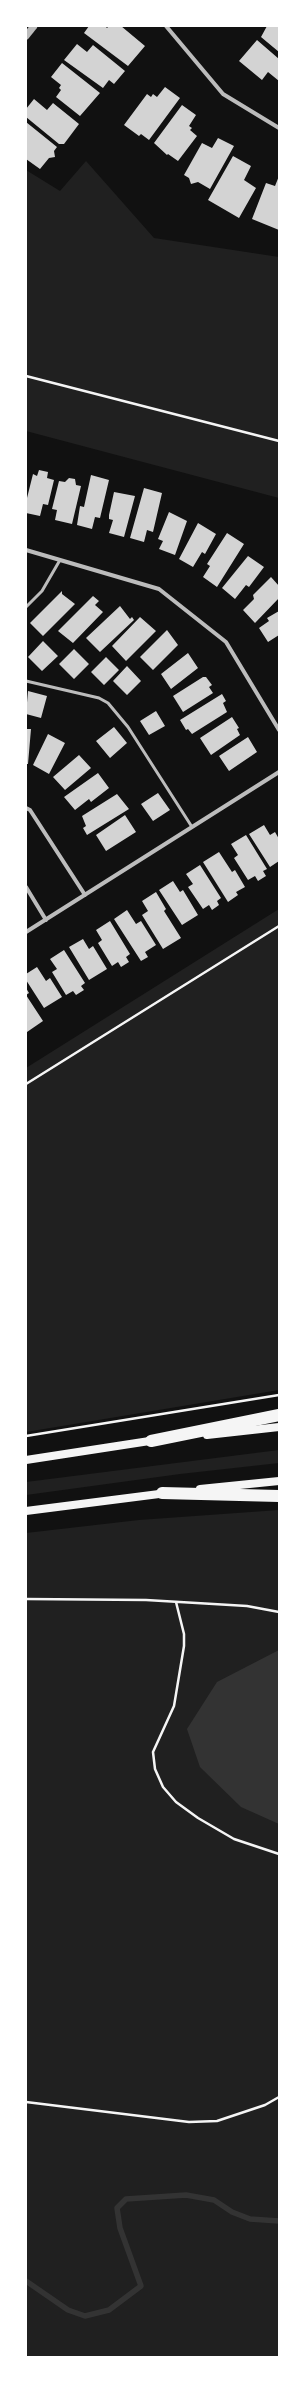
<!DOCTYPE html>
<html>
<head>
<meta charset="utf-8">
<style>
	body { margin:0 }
	#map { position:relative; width:305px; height:2383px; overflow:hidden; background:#111; font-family:Arial,sans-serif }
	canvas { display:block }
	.frame { position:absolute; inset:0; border:27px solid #fff; pointer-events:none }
</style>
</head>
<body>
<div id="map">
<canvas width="305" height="2383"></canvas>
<div class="frame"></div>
</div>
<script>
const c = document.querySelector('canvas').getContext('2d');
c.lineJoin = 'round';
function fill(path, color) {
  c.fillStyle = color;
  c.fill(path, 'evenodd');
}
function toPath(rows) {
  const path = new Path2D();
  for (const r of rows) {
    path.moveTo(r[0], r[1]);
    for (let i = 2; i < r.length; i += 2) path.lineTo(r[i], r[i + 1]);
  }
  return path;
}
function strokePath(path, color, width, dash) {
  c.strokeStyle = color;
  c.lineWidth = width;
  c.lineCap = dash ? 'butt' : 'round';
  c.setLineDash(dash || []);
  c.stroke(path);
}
fill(toPath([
	[86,161,154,238,279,257,279,498,26,431,26,170,60,191],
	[279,909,279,1390,26,1432,26,1068],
	[279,1450,279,1463,180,1474,26,1495,26,1482],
	[279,1510,279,2357,26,2357,26,1533,139,1520]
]), '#202020');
fill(toPath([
	[279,1650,279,1824,241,1807,200,1767,187,1729,217,1682]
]), '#333');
strokePath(toPath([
	[26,2281,68,2310,85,2316,109,2310,141,2286,120,2228,117,2208,126,2199,186,2195,214,2200,232,2212,250,2219,279,2221]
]), '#333', 5.5);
fill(toPath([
	[89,26,105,26,107,28,109,26,121,26,145,46,128,66,84,33],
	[267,26,279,26,279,52,261,37],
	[257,40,279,59,279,81,268,72,262,80,239,61],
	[77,44,87,52,93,45,125,71,114,84,109,80,103,88,64,60],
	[62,63,100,93,80,116,56,97,61,90,59,88,61,85,51,77],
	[165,87,180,98,149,140,141,134,139,136,124,125,147,94,151,97,153,94,157,97],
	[34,99,47,110,53,103,79,124,64,144,59,144,26,117,26,109],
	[182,105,196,115,189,126,192,128,190,130,197,136,178,161,168,154,167,155,154,143],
	[26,122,57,147,54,151,55,157,49,158,40,169,26,159],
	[218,138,234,146,210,189,198,182,191,184,189,178,184,175,202,143,212,148],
	[233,156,251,166,244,180,256,188,239,218,208,200],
	[279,176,279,230,252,219,266,183,275,186],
	[39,470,48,472,47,478,54,480,48,505,43,504,40,516,26,513,26,502,33,474,37,476],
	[91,475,109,480,100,518,95,517,92,529,77,525,80,506,84,507],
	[69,478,75,479,76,485,81,486,72,524,55,520,57,510,52,509,59,481,65,482],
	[144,488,162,493,153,532,147,530,144,542,130,538],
	[114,492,135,496,124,537,109,533,113,520,109,519,109,515],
	[169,512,187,521,175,555,159,549,163,541,158,539],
	[198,523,216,534,205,554,202,552,193,567,179,559],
	[227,533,244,544,217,587,203,577,210,566,207,564],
	[248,556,264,567,249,587,246,585,235,599,222,588],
	[271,577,279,586,279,598,255,623,243,610,254,599,253,595],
	[62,591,62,594,75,604,43,636,30,623],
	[93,596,99,601,95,605,103,612,73,643,58,631],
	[120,606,130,619,132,617,134,620,100,652,86,638],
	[279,611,279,635,268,642,259,628,269,621,267,618],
	[140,617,156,631,126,661,112,646],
	[167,630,178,645,153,670,140,657],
	[43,641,58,656,42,671,28,657],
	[74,649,89,664,74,679,59,664],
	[188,653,198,668,171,689,161,674],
	[106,657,119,670,104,685,91,672],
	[127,666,141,681,127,695,113,681],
	[203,677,206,677,212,685,209,687,213,693,183,712,173,696],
	[28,691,47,696,41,718,26,714],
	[222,694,226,701,223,703,227,712,192,734,188,729,186,730,180,720],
	[156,711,165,726,149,735,140,721],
	[232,717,239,728,237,729,240,735,211,755,200,738],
	[114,727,127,743,110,758,96,741],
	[26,729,31,729,28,764,26,764],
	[48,734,65,743,49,774,33,765],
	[248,737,257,752,229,771,219,756],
	[79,755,91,768,65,790,53,777],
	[98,773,109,788,91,802,89,799,75,810,64,797],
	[158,793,170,810,153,821,141,804],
	[117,794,129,809,87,835,83,828,86,826,82,816],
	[125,815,136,832,106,851,96,835],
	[264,825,270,835,275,832,279,839,279,861,270,867,249,834],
	[246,835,267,869,263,871,266,876,258,881,255,876,248,880,234,858,238,855,231,844],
	[219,852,232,872,235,870,245,887,236,892,238,895,228,902,203,862],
	[200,865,221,898,217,901,219,905,212,910,209,905,203,909,188,887,193,884,186,874],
	[173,881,180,892,183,890,198,915,182,925,159,890],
	[156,892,166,909,164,911,181,938,163,949,142,915,148,911,142,901],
	[127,910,136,924,141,921,156,945,145,952,148,957,141,961,114,919],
	[110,921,130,954,126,957,129,962,121,967,118,962,112,966,98,943,102,940,96,930],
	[83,939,89,949,93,946,107,969,89,980,69,947],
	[64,950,85,983,81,986,84,990,76,995,73,991,66,995,52,972,57,969,50,959],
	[37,967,46,981,50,978,62,997,44,1008,26,980,26,974],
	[26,988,29,993,26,995,43,1021,27,1032]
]), '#d3d3d3');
strokePath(toPath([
	[26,376,279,441],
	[26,1084,279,926],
	[26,1436,279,1395],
	[26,1599,146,1600,247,1606,279,1612],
	[176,1602,184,1634,184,1646,174,1706,153,1752,155,1769,163,1787,176,1802,198,1818,234,1839,279,1854],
	[26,2102,189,2122,217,2121,265,2105,279,2097]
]), '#f5f5f5', 2.5);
strokePath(toPath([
	[26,607,42,591,60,560],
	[26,681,99,698,108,703,128,727,192,827]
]), '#bcbcbc', 3);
strokePath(toPath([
	[166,26,223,94,279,128],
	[26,550,159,589,226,642,279,730],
	[26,808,30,810,85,895],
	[26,887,46,920],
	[26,932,279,772]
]), '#bcbcbc', 4);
strokePath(toPath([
	[26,36,34,26]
]), '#bcbcbc', 7);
strokePath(toPath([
	[207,1435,279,1427],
	[26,1460,156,1440],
	[200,1489,279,1481],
	[26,1511,167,1493]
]), '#f5f5f5', 8);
strokePath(toPath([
	[151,1441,279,1415],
	[162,1493,279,1496]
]), '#f5f5f5', 12);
</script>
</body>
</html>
